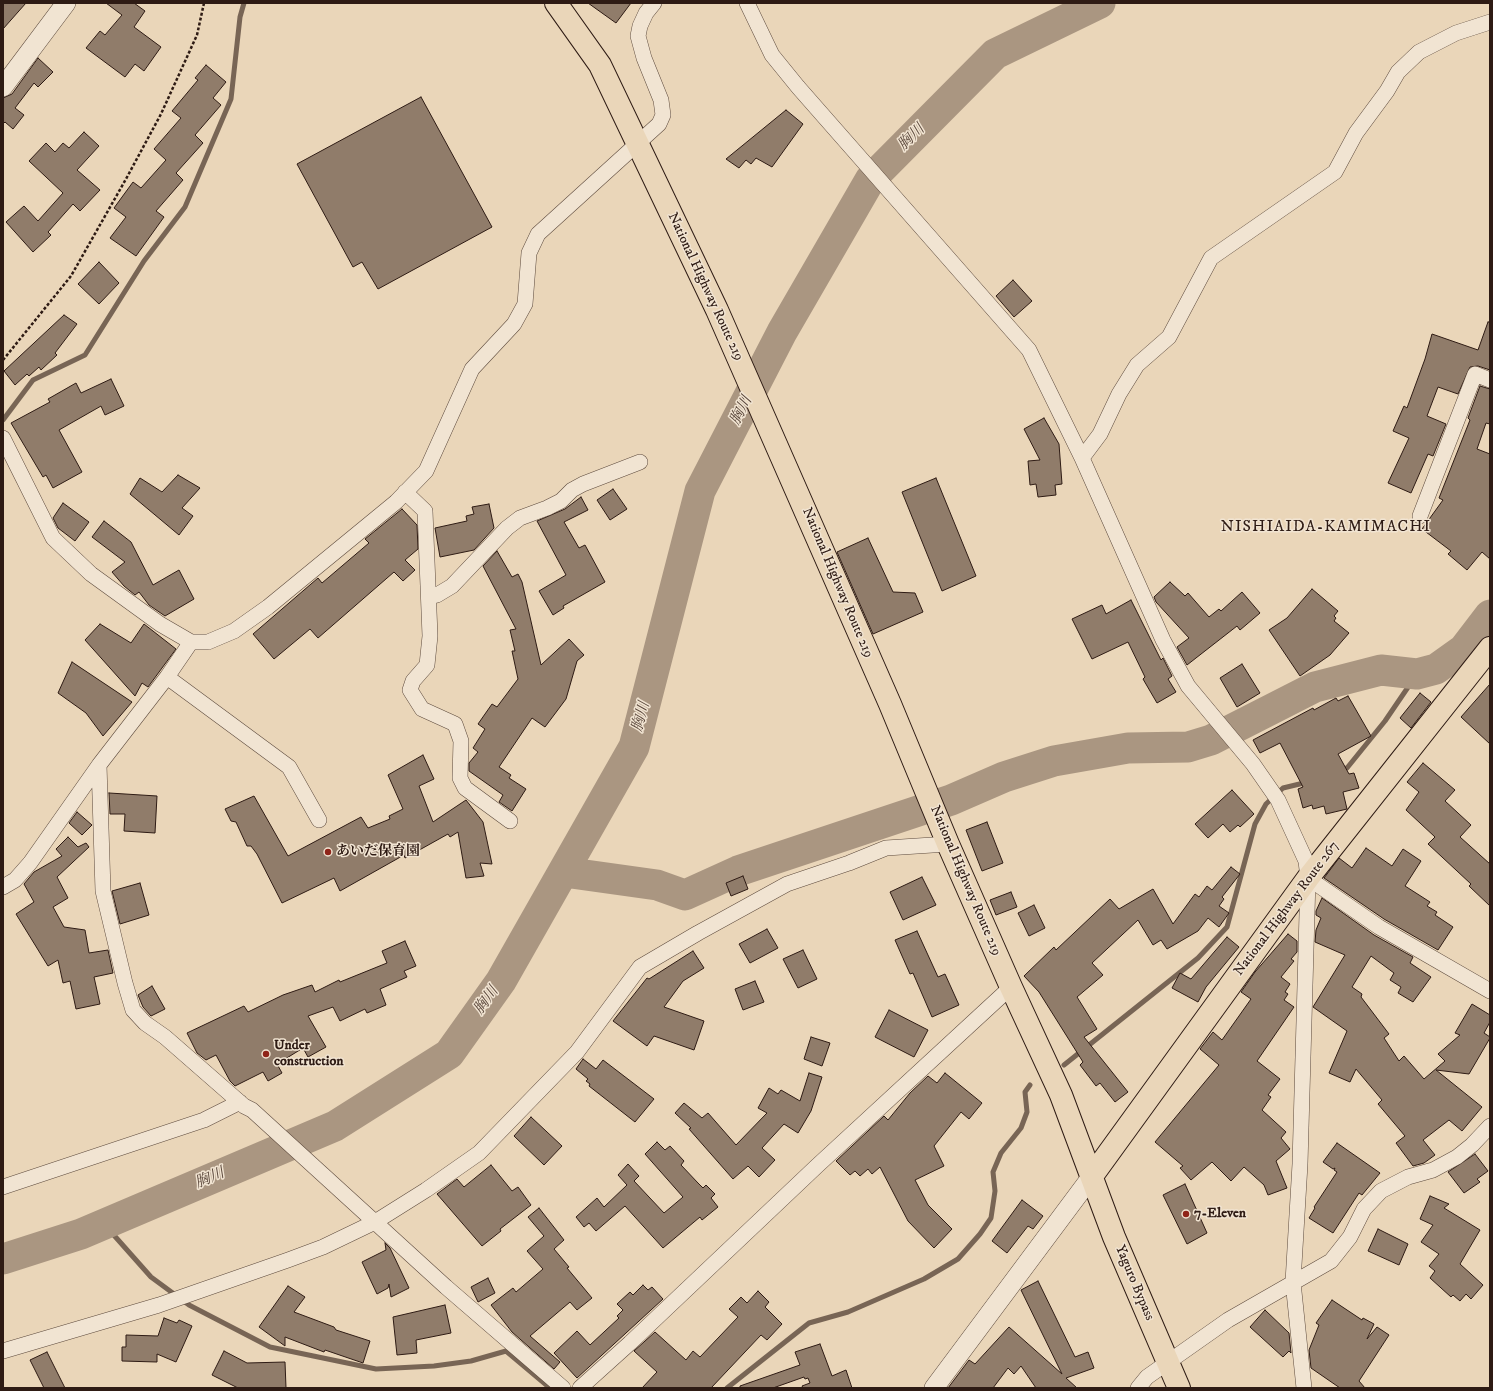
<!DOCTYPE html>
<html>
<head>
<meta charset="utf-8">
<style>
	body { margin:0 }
	#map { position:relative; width:1493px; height:1391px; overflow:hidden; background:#ead6b9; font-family:"IM FELL DW Pica",serif }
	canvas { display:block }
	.frame { position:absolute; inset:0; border:4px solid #2e1b14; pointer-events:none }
</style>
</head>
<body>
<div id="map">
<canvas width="1493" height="1391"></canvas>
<div class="frame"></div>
</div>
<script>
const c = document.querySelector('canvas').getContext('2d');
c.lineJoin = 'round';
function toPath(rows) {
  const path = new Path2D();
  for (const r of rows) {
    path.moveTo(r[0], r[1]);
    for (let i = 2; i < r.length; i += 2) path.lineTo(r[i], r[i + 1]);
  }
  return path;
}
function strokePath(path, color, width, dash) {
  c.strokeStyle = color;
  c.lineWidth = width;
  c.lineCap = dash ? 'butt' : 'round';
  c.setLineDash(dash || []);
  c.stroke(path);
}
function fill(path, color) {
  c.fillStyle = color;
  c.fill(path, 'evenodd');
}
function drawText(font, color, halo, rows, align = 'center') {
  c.font = font + ' "IM FELL DW Pica","Noto Serif JP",serif';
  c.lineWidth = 3;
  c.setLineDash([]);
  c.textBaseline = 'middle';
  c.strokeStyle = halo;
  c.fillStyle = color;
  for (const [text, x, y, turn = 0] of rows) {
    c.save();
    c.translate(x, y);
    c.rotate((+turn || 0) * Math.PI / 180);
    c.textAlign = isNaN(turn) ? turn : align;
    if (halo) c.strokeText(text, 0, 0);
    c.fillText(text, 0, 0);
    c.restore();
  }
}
strokePath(toPath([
	[3,420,33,380,85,355,144,261,185,207,231,99,240,17,244,3],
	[1340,770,1347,768,1385,721,1417,674],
	[1064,1065,1198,958,1227,927,1255,824,1266,804,1283,788,1308,782],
	[104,1224,151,1277,189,1305,270,1347,376,1369,434,1366,471,1361,506,1351,550,1388],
	[727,1388,809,1323,848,1312,924,1279,958,1259,980,1234,991,1218,995,1191,993,1172,1001,1153,1021,1128,1027,1112,1025,1092,1030,1085]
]), '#786555', 5);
strokePath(toPath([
	[564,872,657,885,685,895,738,871,951,800,1004,777,1054,761,1128,748,1188,747,1211,740,1315,687,1381,670,1417,674,1436,669,1464,649,1490,615],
	[3,1259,81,1234,335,1126,449,1054,501,981,634,747,700,491,782,332,870,180,995,54,1100,3]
]), '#aa9681', 31);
const building = toPath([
	[3,3,26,3,3,29,3,3],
	[106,3,134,3,145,11,134,27,161,47,144,71,135,64,125,77,86,48,100,31,105,35,122,15,106,3],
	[588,3,631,3,616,23,588,3],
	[38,58,53,72,38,87,34,83,15,108,24,115,13,129,5,122,3,124,3,98,12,94,38,58],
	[206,65,226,82,213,98,221,105,195,135,203,143,176,173,183,180,156,211,164,217,136,256,110,238,126,217,114,208,133,182,141,188,166,160,154,149,181,118,172,111,198,80,195,78,206,65],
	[421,97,492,227,378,289,362,262,353,267,297,164,421,97],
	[786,110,803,124,772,167,756,158,751,164,746,160,739,168,726,159,786,110],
	[84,132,99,146,77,170,100,190,80,211,73,204,48,232,51,235,33,252,6,222,24,206,38,221,63,193,29,161,46,143,55,152,63,143,69,148,84,132],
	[99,262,119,283,99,304,78,284,99,262],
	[1013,280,1032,301,1014,317,996,296,1013,280],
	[64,315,77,324,55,353,57,355,41,370,39,367,29,376,27,374,15,385,4,371,64,315],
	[1488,322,1490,322,1490,370,1478,366,1470,367,1458,394,1438,387,1427,416,1446,424,1433,456,1428,454,1411,493,1388,483,1409,438,1393,431,1404,406,1407,408,1425,359,1432,334,1478,350,1488,322],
	[111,379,124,406,105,415,101,406,59,430,82,472,53,488,46,475,43,477,11,423,50,402,48,399,76,383,81,393,111,379],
	[1480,386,1490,389,1490,424,1486,423,1477,449,1490,454,1490,559,1482,552,1467,570,1448,554,1451,551,1422,529,1443,500,1439,498,1470,420,1468,418,1480,386],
	[1044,418,1059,444,1062,484,1055,485,1056,495,1038,497,1036,484,1030,485,1028,461,1040,460,1024,429,1044,418],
	[178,475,200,488,182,508,193,516,179,535,130,494,140,478,162,492,178,475],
	[936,478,976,576,942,591,902,492,936,478],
	[613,489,627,509,610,520,597,500,613,489],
	[581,497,588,510,564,522,579,548,585,545,605,582,563,606,564,608,553,615,539,591,566,575,537,521,565,509,581,497],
	[63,503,89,522,75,541,58,528,53,518,63,503],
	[489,504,494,528,474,550,440,557,435,528,467,521,466,516,474,514,472,507,489,504],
	[402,509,417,525,418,549,405,560,415,570,403,581,394,572,318,638,310,629,274,659,253,634,318,578,322,583,369,543,365,539,402,509],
	[104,521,131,542,153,585,179,570,194,599,165,616,149,605,139,592,135,595,124,586,112,572,125,562,92,537,104,521],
	[868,538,893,592,915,593,923,612,873,634,837,552,868,538],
	[497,551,512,577,518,574,522,582,541,665,569,639,584,655,577,661,566,699,545,727,532,718,499,767,511,775,509,778,526,789,512,811,499,802,503,795,469,771,469,763,478,752,473,748,485,729,478,724,492,704,497,707,518,679,512,651,515,651,510,630,516,629,483,566,497,551],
	[1170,582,1185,596,1188,593,1209,617,1219,609,1221,611,1242,592,1260,613,1240,630,1237,626,1187,665,1177,647,1189,638,1156,602,1154,597,1170,582],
	[1312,589,1338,611,1334,616,1336,618,1334,621,1349,633,1330,655,1300,676,1269,630,1287,618,1312,589],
	[1131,600,1161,660,1163,658,1172,676,1168,679,1176,692,1157,703,1143,679,1145,677,1128,642,1092,659,1072,619,1102,605,1106,614,1131,600],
	[100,624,131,643,144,624,176,649,148,687,142,683,135,696,85,640,100,624],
	[72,662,132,702,103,736,86,713,58,693,72,662],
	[1242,664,1260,693,1237,707,1220,678,1242,664],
	[1490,684,1490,744,1461,717,1490,684],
	[1420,693,1431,702,1411,728,1400,718,1420,693],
	[1348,696,1371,736,1338,754,1349,774,1354,773,1359,788,1343,792,1347,809,1326,814,1324,806,1313,809,1312,805,1303,808,1298,789,1303,787,1280,743,1260,753,1253,740,1313,708,1314,710,1336,698,1338,701,1348,696],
	[423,755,434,779,419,786,433,822,466,800,483,822,492,864,480,863,484,876,466,878,458,832,450,837,448,834,405,858,404,855,340,891,334,878,282,903,257,854,251,846,247,846,236,822,231,821,225,809,254,796,288,856,361,817,368,828,390,819,389,816,403,809,388,775,423,755],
	[1423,763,1455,790,1445,801,1471,825,1460,837,1490,864,1490,906,1469,886,1471,884,1428,844,1435,837,1406,810,1419,792,1407,782,1423,763],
	[1232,790,1254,814,1240,827,1238,825,1230,832,1223,824,1208,838,1195,824,1232,790],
	[109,793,157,796,155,833,124,831,125,814,110,814,109,793],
	[77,812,92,825,82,835,69,823,77,812],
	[987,822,1003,863,982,871,966,830,987,822],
	[68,837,78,847,86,843,89,847,57,877,68,898,53,907,64,927,85,930,89,953,108,950,113,973,94,977,100,1004,76,1009,70,981,63,983,58,960,48,966,16,914,34,902,24,884,34,872,62,856,56,849,68,837],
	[1366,848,1392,866,1403,849,1421,861,1405,886,1430,902,1427,906,1437,912,1435,915,1453,927,1438,950,1384,919,1324,878,1339,858,1352,868,1366,848],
	[1231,867,1240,874,1222,897,1224,899,1219,906,1229,913,1219,927,1208,918,1198,931,1167,949,1161,940,1153,945,1138,920,1092,963,1103,975,1077,997,1097,1029,1084,1037,1128,1092,1115,1102,1100,1083,1096,1086,1080,1065,1083,1062,1039,992,1024,976,1054,947,1056,950,1110,899,1119,909,1153,889,1173,924,1195,894,1199,897,1207,886,1212,890,1231,867],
	[743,876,748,889,731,896,726,883,743,876],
	[922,877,936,905,903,920,890,892,922,877],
	[140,883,149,915,120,924,112,891,140,883],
	[1011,892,1017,907,996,915,990,900,1011,892],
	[1322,898,1374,935,1413,957,1410,963,1431,977,1413,1002,1398,993,1401,987,1390,980,1394,973,1371,956,1352,987,1362,994,1361,997,1389,1034,1384,1038,1399,1061,1404,1056,1424,1079,1445,1061,1438,1054,1460,1035,1455,1033,1472,1004,1490,1015,1490,1022,1484,1033,1490,1037,1490,1038,1469,1074,1436,1070,1482,1107,1462,1131,1449,1120,1423,1140,1435,1155,1424,1163,1413,1166,1396,1143,1405,1136,1378,1104,1382,1100,1356,1069,1350,1082,1329,1073,1347,1031,1313,1007,1345,955,1315,942,1316,930,1321,918,1316,915,1316,911,1322,898],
	[1034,905,1045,928,1029,936,1018,913,1034,905],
	[767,929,778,948,750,963,739,944,767,929],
	[917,931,938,977,945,974,959,1005,932,1017,913,973,910,974,895,940,917,931],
	[1288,934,1297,941,1297,952,1291,959,1294,961,1281,977,1290,984,1285,992,1288,994,1284,1000,1294,1007,1257,1061,1280,1079,1268,1095,1271,1097,1262,1110,1286,1132,1281,1138,1290,1149,1276,1161,1287,1188,1268,1195,1264,1185,1244,1167,1231,1181,1212,1162,1191,1180,1180,1168,1183,1166,1155,1142,1219,1065,1200,1049,1213,1032,1222,1040,1251,999,1241,992,1255,972,1288,934],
	[1227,937,1239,947,1206,987,1198,1002,1172,988,1180,973,1191,979,1227,937],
	[405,941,416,966,404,971,407,977,380,989,386,1005,367,1013,365,1009,340,1021,333,1007,308,1016,326,1047,308,1057,303,1048,277,1064,282,1073,268,1081,263,1072,235,1086,230,1081,216,1055,206,1060,197,1053,187,1033,244,1006,248,1012,283,995,312,985,315,992,339,980,340,982,387,963,382,951,405,941],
	[803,950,817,979,798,988,783,959,803,950],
	[693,951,704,968,683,981,664,1007,704,1021,694,1050,654,1036,647,1046,613,1021,647,978,649,979,693,951],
	[755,981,764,1002,743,1010,735,989,755,981],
	[152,986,165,1009,151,1016,143,1007,138,995,152,986],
	[889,1010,928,1030,914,1057,875,1037,889,1010],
	[811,1037,830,1043,822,1066,804,1059,811,1037],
	[583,1059,596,1069,603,1060,654,1099,635,1122,589,1086,590,1084,586,1081,588,1079,576,1069,583,1059],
	[809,1073,822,1077,811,1111,798,1133,784,1124,762,1148,775,1160,759,1177,748,1166,733,1179,689,1129,691,1128,675,1113,684,1103,702,1118,708,1113,736,1145,767,1113,758,1108,769,1088,778,1094,781,1090,800,1101,809,1073],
	[945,1073,982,1103,969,1119,961,1112,934,1146,944,1166,915,1180,928,1205,952,1229,934,1248,908,1221,880,1167,872,1174,868,1169,860,1176,855,1171,850,1175,836,1161,884,1116,888,1120,910,1093,928,1076,937,1083,945,1073],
	[531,1117,562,1146,544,1165,514,1136,531,1117],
	[657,1142,665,1150,670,1146,684,1161,681,1165,698,1183,703,1188,706,1185,715,1194,711,1198,718,1207,702,1220,700,1217,663,1248,625,1206,596,1231,589,1223,584,1227,576,1217,597,1198,604,1207,627,1185,618,1175,628,1164,639,1176,634,1181,664,1213,683,1197,645,1154,657,1142],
	[1337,1143,1380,1173,1362,1195,1359,1193,1333,1233,1309,1218,1315,1208,1314,1207,1337,1172,1334,1170,1335,1168,1333,1169,1323,1162,1337,1143],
	[1475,1154,1488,1171,1477,1179,1480,1182,1464,1193,1448,1172,1475,1154],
	[491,1165,512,1191,518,1187,531,1205,500,1229,501,1231,482,1246,437,1194,457,1179,464,1187,491,1165],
	[1185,1184,1207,1233,1187,1244,1163,1195,1185,1184],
	[1430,1196,1449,1204,1444,1208,1480,1230,1460,1264,1483,1285,1471,1299,1466,1294,1460,1301,1453,1295,1451,1297,1430,1278,1435,1271,1429,1266,1439,1254,1421,1242,1433,1225,1420,1219,1430,1196],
	[1022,1200,1043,1216,1033,1229,1028,1226,1007,1253,992,1241,1022,1200],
	[539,1208,564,1240,554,1249,569,1267,567,1268,592,1298,577,1310,570,1302,530,1336,560,1362,554,1369,512,1332,491,1305,513,1288,516,1292,543,1269,527,1251,544,1236,528,1217,539,1208],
	[1378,1229,1408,1244,1399,1265,1368,1251,1378,1229],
	[385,1243,390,1248,409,1288,391,1297,389,1284,388,1288,377,1294,362,1262,386,1250,385,1243],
	[488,1278,495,1293,478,1302,471,1287,488,1278],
	[1038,1281,1075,1357,1088,1352,1094,1368,1066,1378,1077,1388,1036,1388,1021,1366,1014,1374,1008,1368,993,1388,948,1388,969,1360,975,1364,1009,1327,1062,1374,1021,1290,1038,1281],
	[643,1285,648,1290,652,1287,663,1299,577,1378,554,1353,577,1331,590,1345,619,1318,617,1316,623,1310,617,1304,630,1292,633,1295,643,1285],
	[288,1286,305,1297,294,1312,334,1327,336,1330,370,1341,363,1363,325,1350,324,1352,285,1337,285,1346,259,1327,288,1286],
	[758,1291,769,1302,765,1307,782,1324,767,1340,761,1335,711,1388,642,1388,657,1372,634,1351,655,1332,686,1360,693,1351,700,1357,738,1317,729,1309,741,1297,747,1303,758,1291],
	[1332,1300,1362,1320,1363,1318,1374,1324,1367,1339,1377,1327,1389,1335,1359,1381,1365,1388,1340,1388,1311,1368,1309,1350,1319,1325,1316,1323,1332,1300],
	[445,1305,451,1333,416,1340,417,1353,397,1355,393,1317,445,1305],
	[1265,1310,1289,1333,1291,1353,1289,1351,1283,1357,1250,1327,1265,1310],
	[164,1318,177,1323,179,1320,192,1326,176,1362,157,1354,157,1362,122,1361,122,1347,126,1347,126,1335,158,1336,164,1318],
	[820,1344,832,1376,846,1370,852,1388,803,1388,802,1386,810,1383,808,1378,805,1379,804,1377,773,1388,740,1388,740,1386,800,1365,795,1352,820,1344],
	[224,1351,247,1363,285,1362,286,1388,238,1388,212,1375,224,1351],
	[47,1352,65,1388,44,1388,30,1360,47,1352]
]);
fill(building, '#907c6a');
strokePath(building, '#2e1b14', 1);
const minor = toPath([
	[747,3,772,55,798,87,1029,350,1082,458,1163,640,1188,686,1253,764,1278,800,1306,861,1308,878,1300,1164,1293,1282,1304,1388],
	[3,438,53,538,91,574,160,624,191,642,208,642,234,631,268,607,396,502,426,471,472,369,514,324,525,304,529,253,538,234,659,124,663,115,661,100,644,58,638,36,640,26,646,13,654,3],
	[1082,458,1100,434,1119,394,1137,365,1169,337,1211,258,1335,172,1356,133,1387,91,1398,72,1419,52,1456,33,1490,22],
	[405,492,425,511,430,636,427,665,413,681,410,690,422,709,455,724,461,741,460,778,465,788,510,821],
	[1420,516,1475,374,1490,380],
	[429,597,437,595,452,586,507,528,520,518,547,508,561,501,572,490,583,484,640,462],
	[167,677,289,767,319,820],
	[99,765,103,891,125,983,133,1010,145,1023,165,1037,244,1106,252,1110,446,1287,563,1388],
	[1308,878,1379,927,1490,991],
	[3,887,15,880,30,863,99,765,167,677,191,642],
	[3,1187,204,1120,240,1102],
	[3,1351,159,1305,288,1260,323,1247,375,1222,426,1190,479,1153,577,1052,640,967,698,933,787,884,849,863,886,848,948,844],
	[580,1388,630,1343,818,1165,1011,987],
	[1138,1388,1147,1377,1228,1320,1331,1261,1350,1237,1364,1209,1381,1191,1408,1177,1433,1170,1457,1157,1472,1145,1490,1126]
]);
const tertiary = toPath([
	[3,87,66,3],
	[934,1388,1092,1176]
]);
const trunk = toPath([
	[556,3,600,65,717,310,890,704,948,844,1011,987,1061,1095,1114,1237,1179,1388],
	[1092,1176,1308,878,1490,648]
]);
strokePath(minor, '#5d4a3d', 16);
strokePath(tertiary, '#5d4a3d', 20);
strokePath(trunk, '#2e1b14', 24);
strokePath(toPath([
	[3,360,71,276,126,179,161,114,197,35,204,3]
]), '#2e1b14', 2.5, [3, 2]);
strokePath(minor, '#f1e4d2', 15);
strokePath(tertiary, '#f1e4d2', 19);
strokePath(trunk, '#ead6b9', 22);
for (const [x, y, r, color] of [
	[328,852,4,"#8f2418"],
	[266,1054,4,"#8f2418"],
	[1186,1214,4,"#8f2418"]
]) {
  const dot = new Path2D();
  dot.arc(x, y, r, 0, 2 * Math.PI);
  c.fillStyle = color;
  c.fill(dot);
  strokePath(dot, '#f1e4d2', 1.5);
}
drawText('14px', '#2e1b14', '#f1e4d2', [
	["National Highway Route 219",705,287,65],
	["National Highway Route 219",837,583,67],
	["National Highway Route 219",965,881,67],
	["National Highway Route 267",1287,909,-53],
	["Yaguro Bypass",1134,1283,67]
]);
drawText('bold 14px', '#2e1b14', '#f1e4d2', [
	["あいだ保育園",336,852],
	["Under",274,1046],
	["construction",274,1062],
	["7-Eleven",1194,1214]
], 'left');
drawText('italic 15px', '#59463a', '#f1e4d2', [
	["胸川",912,138,-45],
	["胸川",742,411,-63],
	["胸川",642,717,-75],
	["胸川",487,1001,-54],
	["胸川",210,1179,-23]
]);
c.letterSpacing = '1px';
drawText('16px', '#2e1b14', '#f1e4d2', [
	["NISHIAIDA-KAMIMACHI",1326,528]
]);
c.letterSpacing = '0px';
</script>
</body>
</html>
